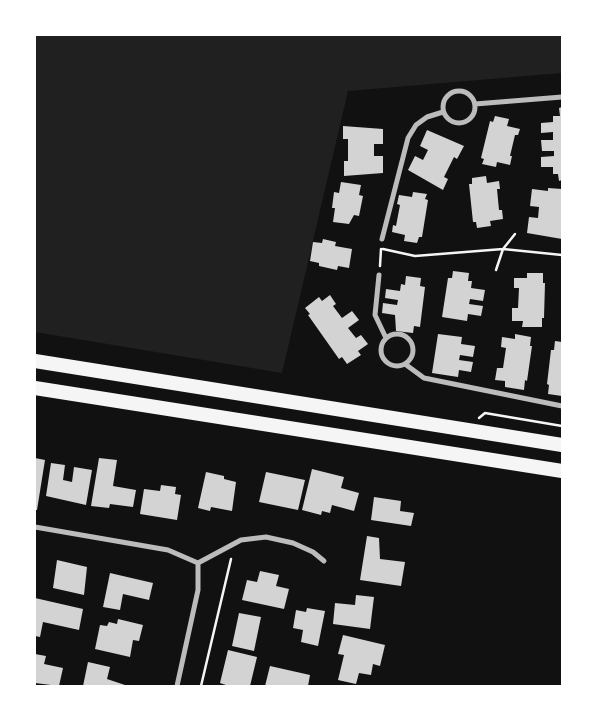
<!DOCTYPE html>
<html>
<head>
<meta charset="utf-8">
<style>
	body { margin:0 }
	#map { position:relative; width:597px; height:721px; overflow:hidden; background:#111; font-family:Montserrat,sans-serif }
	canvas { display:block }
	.frame { position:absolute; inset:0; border:36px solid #fff; pointer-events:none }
</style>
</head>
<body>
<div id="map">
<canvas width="597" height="721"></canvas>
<div class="frame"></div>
</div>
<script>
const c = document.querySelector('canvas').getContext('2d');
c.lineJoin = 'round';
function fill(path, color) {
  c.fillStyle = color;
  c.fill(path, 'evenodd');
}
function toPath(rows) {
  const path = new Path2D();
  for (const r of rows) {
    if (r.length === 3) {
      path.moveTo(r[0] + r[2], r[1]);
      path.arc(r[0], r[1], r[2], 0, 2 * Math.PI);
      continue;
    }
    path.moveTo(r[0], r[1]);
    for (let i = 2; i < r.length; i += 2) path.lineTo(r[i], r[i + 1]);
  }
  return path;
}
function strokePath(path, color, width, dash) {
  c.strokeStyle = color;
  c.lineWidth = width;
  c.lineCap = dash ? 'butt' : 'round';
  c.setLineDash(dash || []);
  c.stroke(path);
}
fill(toPath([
	[35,35,562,35,562,73,348,91,282,373,35,332]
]), '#202020');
fill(toPath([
	[562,107,562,180,559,181,558,174,553,174,553,167,541,167,541,157,554,156,554,151,542,151,541,140,553,140,553,132,541,133,541,123,553,122,553,116,560,116,559,108],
	[495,116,509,119,507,126,520,129,518,135,515,135,510,156,512,156,510,165,497,162,496,167,482,164,484,159,481,158,490,121,493,122],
	[343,126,383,129,383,144,374,144,374,156,383,156,383,173,344,176,344,161,348,161,348,139,343,139],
	[427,130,464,146,457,159,454,157,444,177,448,179,443,190,408,170,415,156,423,160,428,150,420,146],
	[486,176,487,183,499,181,500,189,497,189,499,210,502,210,503,219,490,221,491,226,477,228,476,222,473,222,469,184,472,184,472,178],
	[341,182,361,185,359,195,363,196,359,216,354,215,349,224,333,222,335,208,332,208,334,192,339,193],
	[548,188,562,189,562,239,527,233,529,217,538,218,539,207,530,206,532,189,548,191],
	[413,192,427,194,425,199,428,200,422,237,419,237,417,243,404,241,405,235,392,232,393,225,396,226,400,205,397,204,399,195,412,197],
	[323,239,336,242,335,246,352,249,349,268,338,266,337,270,319,266,319,263,310,261,313,242,322,243],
	[453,271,469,273,468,281,472,281,471,288,485,290,483,301,470,299,469,304,483,306,481,316,468,314,467,321,442,317,448,278,452,278],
	[527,273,543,273,543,283,545,283,544,318,542,318,542,327,522,327,523,321,512,321,512,308,518,308,519,288,514,288,514,278,527,278],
	[406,276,421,278,420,286,425,287,420,327,414,326,413,333,396,331,395,315,382,313,383,303,397,305,398,300,385,298,386,289,400,291,401,284,405,285],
	[330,295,336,304,333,306,342,318,352,311,359,320,348,328,356,338,361,335,368,344,358,351,361,355,347,364,342,357,339,359,308,315,310,314,305,308,319,297,322,301],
	[438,334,462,337,461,344,475,346,473,357,460,355,459,360,473,362,471,372,459,370,458,377,432,373],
	[515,334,531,337,530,346,532,346,527,381,525,380,524,390,505,387,505,381,495,380,497,368,503,368,506,348,501,347,502,337,515,339],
	[555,341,562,342,562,396,548,394,549,385,547,384,551,350,554,350],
	[35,458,45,460,37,510,35,510],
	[99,458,117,460,113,486,136,490,133,507,110,504,109,508,91,506],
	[51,463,65,465,63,480,72,482,74,467,92,470,86,505,46,496],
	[312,469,344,477,341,488,359,493,354,511,332,505,330,513,322,511,321,515,302,510],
	[206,472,224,476,224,479,236,482,232,511,211,507,210,511,198,508],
	[266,472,305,480,298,510,259,502],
	[161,485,176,487,175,494,181,495,177,520,140,514,144,489,160,491],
	[374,497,401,501,400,511,414,513,411,526,371,520],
	[367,536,379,538,380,559,405,562,401,586,360,580],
	[57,560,87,567,84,595,53,588],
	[260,571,279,575,276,586,289,589,284,609,242,600,247,580,257,582],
	[110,573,153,583,149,600,123,594,120,610,103,607],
	[356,595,374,597,370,629,333,624,335,603,355,605],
	[35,598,83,609,79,630,43,622,40,637,35,636],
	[307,608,325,611,318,646,301,642,303,630,293,628,296,610,306,612],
	[239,613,261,617,254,651,232,646],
	[118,619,143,625,139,641,133,640,130,657,95,649,100,625,107,626,109,622,117,624],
	[343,635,385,645,380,666,373,664,371,675,359,673,356,684,338,680,344,655,338,654],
	[228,650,257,657,250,686,229,686,220,683],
	[35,654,46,656,44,664,63,668,59,686,35,683],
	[88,662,110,667,107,679,128,686,83,686],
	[270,666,310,675,308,686,265,686]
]), '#d3d3d3');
strokePath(toPath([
	[383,249,415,256,503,249,562,255],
	[380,266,381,249],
	[496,270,503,249,515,234],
	[479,418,485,413,562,426],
	[201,686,231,559]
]), '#f5f5f5', 2.5);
strokePath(toPath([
	[459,107,16],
	[475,104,562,97],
	[382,239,408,138,416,125,427,117,443,112],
	[379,275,375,315,386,338],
	[397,350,16],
	[405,364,424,378,562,406],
	[35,527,168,550,198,563],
	[198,563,241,540,266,537,293,543,313,552,324,561],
	[177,686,198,590,198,563]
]), '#bcbcbc', 5);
strokePath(toPath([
	[35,361,562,445],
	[35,388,562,471]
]), '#f5f5f5', 14);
</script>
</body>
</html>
